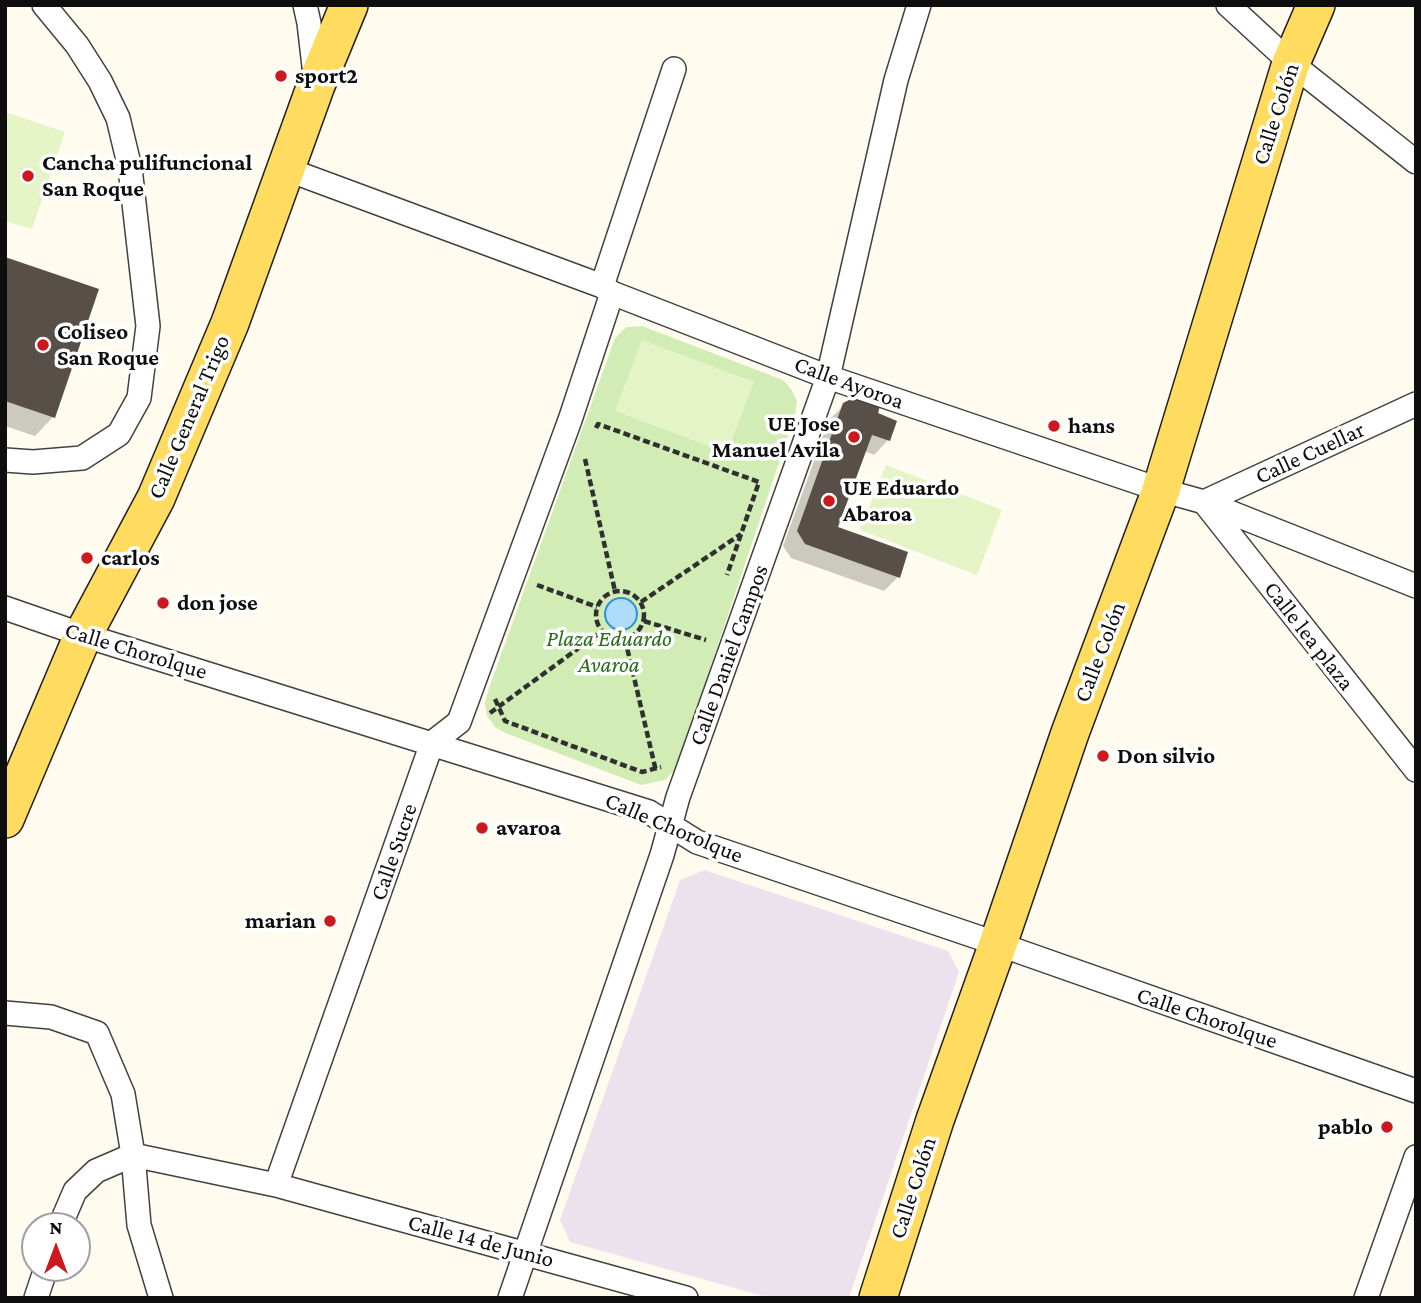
<!DOCTYPE html>
<html>
<head>
<meta charset="utf-8">
<style>
	body { margin:0 }
	#map { position:relative; width:1421px; height:1303px; overflow:hidden; background:#fffcef; font-family:"Crimson Pro",serif }
	canvas { display:block }
	.frame { position:absolute; inset:0; border:7px solid #0e0e0e; pointer-events:none }
	.north { position:absolute; left:21px; top:1212px; width:70px; height:70px; box-sizing:border-box; background:#fff; border:2px solid #9f9f9f; border-radius:50%; rotate:0deg; font-size:19px; font-weight:700; line-height:28px; text-align:center; color:#0e0e0e }
	.north::after { content:''; display:block; margin:auto; width:24px; height:32px; background:#cb191e; clip-path:polygon(50% 0,100% 100%,50% 72%,0 100%) }
</style>
</head>
<body>
<div id="map">
<canvas width="1421" height="1303"></canvas>
<div class="frame"></div>
<div class="north">N</div>
</div>
<script>
const c = document.querySelector('canvas').getContext('2d');
c.lineJoin = 'round';
function fill(path, color) {
  c.fillStyle = color;
  c.fill(path, 'evenodd');
}
function toPath(rows) {
  const path = new Path2D();
  for (const r of rows) {
    if (r.length === 3) {
      path.moveTo(r[0] + r[2], r[1]);
      path.arc(r[0], r[1], r[2], 0, 2 * Math.PI);
      continue;
    }
    path.moveTo(r[0], r[1]);
    for (let i = 2; i < r.length; i += 2) path.lineTo(r[i], r[i + 1]);
  }
  return path;
}
function strokePath(path, color, width, dash) {
  c.strokeStyle = color;
  c.lineWidth = width;
  c.lineCap = dash ? 'butt' : 'round';
  c.setLineDash(dash || []);
  c.stroke(path);
}
function drawText(font, color, halo, rows, align = 'center') {
  c.font = font + ' "Crimson Pro",serif';
  c.lineWidth = 7;
  c.setLineDash([]);
  c.textBaseline = 'middle';
  c.strokeStyle = halo;
  c.fillStyle = color;
  for (const [text, x, y, turn = 0] of rows) {
    c.save();
    c.translate(x, y);
    c.rotate((+turn || 0) * Math.PI / 180);
    c.textAlign = isNaN(turn) ? turn : align;
    if (halo) c.strokeText(text, 0, 0);
    c.fillText(text, 0, 0);
    c.restore();
  }
}
fill(toPath([
	[704,870,948,951,959,972,849,1298,770,1298,570,1242,560,1220,680,880]
]), '#ece2ed');
fill(toPath([
	[642,326,783,380,791,389,797,401,795,415,680,758,674,771,665,780,641,785,508,734,496,728,487,716,485,703,489,688,615,338,626,327]
]), '#d1edb5');
fill(toPath([
	[5,112,65,132,32,229,5,221],
	[642,340,754,382,727,453,615,411],
	[886,465,1002,510,977,575,860,530]
]), '#e4f4c7');
const water = toPath([
	[621,614,16]
]);
fill(water, '#aeddfc');
strokePath(water, '#2f92d9', 2);
fill(toPath([
	[5,259,53,417,35,436,5,426],
	[844,405,895,422,888,440,874,455,864,451,835,528,898,577,884,591,791,558,783,546,829,420]
]), '#0003');
fill(toPath([
	[5,257,99,289,55,418,5,401],
	[855,397,880,406,878,413,897,421,890,441,872,435,838,527,908,552,900,578,805,544,797,531,843,403]
]), '#584f49');
const street = toPath([
	[305,5,309,23,315,75],
	[1228,5,1291,63,1416,162],
	[286,169,602,286,612,293,828,377,1161,490,1204,502,1416,586],
	[602,286,674,69],
	[5,460,33,462,82,458,119,434,139,398,148,326,130,168,118,118,100,81,77,45,44,5],
	[1204,502,1416,770],
	[1204,502,1416,404],
	[5,608,83,635,649,812,697,842,998,944,1416,1091],
	[5,1013,51,1017,97,1033,123,1094,133,1155,139,1225,161,1298],
	[276,1185,432,743,459,722,570,420,612,293],
	[60,1226,75,1191,96,1171,133,1155,276,1185,686,1298],
	[36,1298,46,1268],
	[510,1298,662,855,678,797,828,377,896,80,919,5],
	[1366,1298,1416,1157]
]);
const primary = toPath([
	[5,819,83,635,156,498,230,323,316,85,349,5],
	[878,1298,935,1120,998,944,1070,733,1161,490,1291,63,1316,5]
]);
strokePath(street, '#414141', 26);
strokePath(primary, '#1f1f1f', 40);
strokePath(toPath([
	[596,428,598,424,759,482,727,575],
	[585,459,615,591],
	[537,585,597,607],
	[620,615,24],
	[641,602,741,534],
	[644,621,706,640],
	[625,639,656,771],
	[495,699,505,721,642,772,661,767],
	[490,713,602,631]
]), '#303030', 4.5, [7, 3.5]);
strokePath(street, '#fff', 23);
strokePath(primary, '#ffdb5f', 37);
for (const [x, y, r, color] of [
	[281,76,7,"#cb191e"],
	[28,176,7,"#cb191e"],
	[43,345,7,"#cb191e"],
	[1054,426,7,"#cb191e"],
	[854,437,7,"#cb191e"],
	[829,501,7,"#cb191e"],
	[87,558,7,"#cb191e"],
	[163,603,7,"#cb191e"],
	[1103,756,7,"#cb191e"],
	[482,828,7,"#cb191e"],
	[330,921,7,"#cb191e"],
	[1387,1127,7,"#cb191e"]
]) {
  const dot = new Path2D();
  dot.arc(x, y, r, 0, 2 * Math.PI);
  c.fillStyle = color;
  c.fill(dot);
  strokePath(dot, '#fff', 2.5);
}
drawText('bold 23px', '#0e0e0e', '#fff', [
	["sport2",295,76],
	["Cancha pulifuncional",42,163],
	["San Roque",42,189],
	["Coliseo",57,332],
	["San Roque",57,358],
	["UE Jose",840,424,"right"],
	["Manuel Avila",840,450,"right"],
	["hans",1068,426],
	["UE Eduardo",843,488],
	["Abaroa",843,514],
	["carlos",101,558],
	["don jose",177,603],
	["Don silvio",1117,756],
	["avaroa",496,828],
	["marian",316,921,"right"],
	["pablo",1373,1127,"right"]
], 'left');
drawText('23px', '#0e0e0e', '#fff', [
	["Calle Colón",1276,114,-72],
	["Calle Ayoroa",849,383,20],
	["Calle General Trigo",189,417,-67],
	["Calle Cuellar",1310,453,-25],
	["Calle lea plaza",1309,636,52],
	["Calle Chorolque",136,651,17],
	["Calle Colón",1100,652,-69],
	["Calle Daniel Campos",729,655,-70],
	["Calle Chorolque",674,828,23],
	["Calle Sucre",394,852,-71],
	["Calle Chorolque",1207,1018,19],
	["Calle Colón",913,1188,-72],
	["Calle 14 de Junio",481,1241,15]
]);
drawText('italic 23px', '#286c18', '#fff', [
	["Plaza Eduardo",609,639],
	["Avaroa",609,665]
]);
</script>
</body>
</html>
